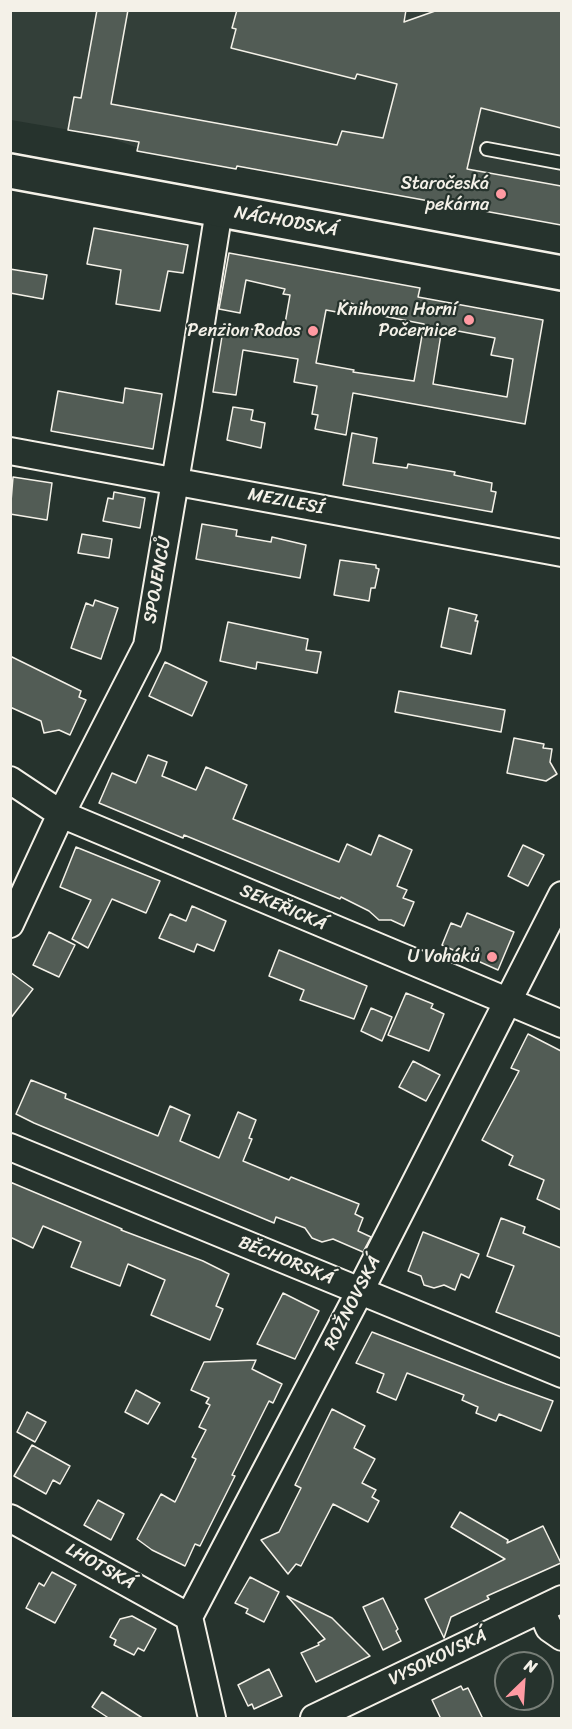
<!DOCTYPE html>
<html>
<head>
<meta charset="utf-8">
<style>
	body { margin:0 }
	#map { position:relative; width:572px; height:1729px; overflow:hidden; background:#26332d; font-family:Sriracha,sans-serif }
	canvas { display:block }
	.frame { position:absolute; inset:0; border:12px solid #f4f1e8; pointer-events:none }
	.north { position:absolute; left:494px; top:1651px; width:60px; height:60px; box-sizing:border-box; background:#26332d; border:2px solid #787f78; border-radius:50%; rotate:25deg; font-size:16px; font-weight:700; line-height:24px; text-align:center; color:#f4f1e8 }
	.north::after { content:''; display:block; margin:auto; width:21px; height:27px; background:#ff9aa2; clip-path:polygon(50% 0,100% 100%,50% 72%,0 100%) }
</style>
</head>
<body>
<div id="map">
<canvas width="572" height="1729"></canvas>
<div class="frame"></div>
<div class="north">N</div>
</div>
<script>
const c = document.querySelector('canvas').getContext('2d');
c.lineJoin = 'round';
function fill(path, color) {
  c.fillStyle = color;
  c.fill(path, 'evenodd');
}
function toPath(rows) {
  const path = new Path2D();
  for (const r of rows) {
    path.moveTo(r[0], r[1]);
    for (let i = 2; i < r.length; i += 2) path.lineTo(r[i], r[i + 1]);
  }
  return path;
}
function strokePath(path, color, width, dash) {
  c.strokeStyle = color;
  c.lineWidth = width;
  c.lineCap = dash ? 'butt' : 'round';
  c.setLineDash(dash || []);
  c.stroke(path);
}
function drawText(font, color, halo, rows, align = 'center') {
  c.font = font + ' Sriracha,sans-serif';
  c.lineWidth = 4.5;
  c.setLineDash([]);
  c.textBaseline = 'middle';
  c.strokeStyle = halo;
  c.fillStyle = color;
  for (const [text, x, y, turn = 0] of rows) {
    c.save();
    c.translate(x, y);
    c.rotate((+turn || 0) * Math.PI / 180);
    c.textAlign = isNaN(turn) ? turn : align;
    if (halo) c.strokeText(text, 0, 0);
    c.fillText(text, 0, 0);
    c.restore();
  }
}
fill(toPath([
	[10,11,561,11,561,186,146,111,138,148,105,136,11,120]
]), '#333f39');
const building = toPath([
	[97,10,128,10,111,104,337,145,342,131,383,138,397,84,357,74,355,79,231,48,236,29,232,28,237,10,406,10,404,22,438,10,561,10,561,128,481,108,467,169,561,186,561,225,237,166,236,169,137,151,139,142,68,130,74,97,81,98,97,10],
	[94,228,188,245,183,273,168,271,160,311,116,304,121,270,87,264,94,228],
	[229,253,420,288,418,297,543,320,525,424,353,393,346,435,315,429,318,415,312,414,317,386,294,382,298,359,243,350,236,395,213,392,224,324,283,335,290,295,283,294,285,289,246,280,240,313,219,309,229,253],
	[344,300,362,308,383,313,383,316,424,324,414,381,353,372,354,370,316,363,326,310,342,313,344,300],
	[442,328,495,338,491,355,513,359,507,397,433,384,442,328],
	[10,269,47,275,43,299,10,293,10,269],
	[125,388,162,394,153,449,51,431,58,391,123,403,125,388],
	[233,407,253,410,251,420,265,423,261,448,227,440,233,407],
	[352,433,377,438,373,463,407,468,408,464,455,472,454,475,492,483,491,491,496,492,492,512,343,485,352,433],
	[13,477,52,483,47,520,10,514,13,477],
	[114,492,145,498,140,528,103,521,108,498,113,499,114,492],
	[202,524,237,530,236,536,271,542,272,537,306,545,300,578,196,559,202,524],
	[82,534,112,539,109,558,78,553,82,534],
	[340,560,376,565,376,568,379,569,375,588,371,588,369,601,334,595,340,560],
	[95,600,118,608,101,659,71,648,86,603,93,606,95,600],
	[449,608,477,615,475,621,478,621,471,654,441,647,449,608],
	[228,622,308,639,306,650,321,652,317,673,257,662,256,669,220,661,228,622],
	[10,656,81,691,79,697,86,700,70,735,59,730,44,733,41,721,10,707,10,656],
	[165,662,207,682,192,716,149,696,165,662],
	[399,691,505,710,501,732,395,712,399,691],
	[514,738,544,744,543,748,552,749,550,762,557,774,546,781,507,773,514,738],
	[148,755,167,762,162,776,196,790,206,767,247,785,233,819,339,862,347,844,371,855,379,835,412,850,397,886,407,890,403,898,414,902,404,926,391,920,379,920,369,911,341,897,340,899,184,835,183,838,99,803,112,773,136,783,148,755],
	[523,845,544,855,528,886,508,876,523,845],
	[76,847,160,881,146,913,112,899,88,948,72,939,91,900,60,887,76,847],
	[192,906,226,921,214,951,197,944,194,952,159,938,170,914,186,921,192,906],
	[467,913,514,932,498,970,442,945,451,923,461,927,467,913],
	[49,932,75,945,59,977,33,965,49,932],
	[279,950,367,986,354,1019,300,1000,304,990,269,976,279,950],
	[10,972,33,989,10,1019,10,972],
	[406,993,433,1004,431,1008,444,1014,429,1051,388,1035,406,993],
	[371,1008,392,1017,382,1041,361,1031,371,1008],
	[528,1034,561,1051,561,1210,537,1199,544,1180,509,1165,513,1156,482,1140,519,1071,511,1068,528,1034],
	[413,1061,440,1075,426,1101,399,1087,413,1061],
	[31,1080,66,1094,65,1098,158,1136,170,1106,190,1115,180,1141,219,1158,238,1112,256,1120,249,1138,252,1139,243,1161,289,1180,291,1177,359,1204,355,1214,363,1218,358,1231,371,1237,363,1252,333,1239,322,1242,312,1238,305,1228,276,1217,274,1223,34,1123,16,1114,31,1080],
	[10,1182,122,1229,121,1230,203,1261,229,1274,216,1306,223,1309,210,1340,151,1315,165,1280,128,1264,120,1286,71,1267,81,1242,43,1226,33,1248,10,1237,10,1182],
	[501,1218,525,1227,523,1233,561,1248,561,1337,496,1312,514,1266,487,1256,501,1218],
	[423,1232,479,1254,469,1278,461,1274,455,1290,444,1285,434,1288,424,1285,421,1276,408,1271,423,1232],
	[283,1293,319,1311,295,1359,257,1344,283,1293],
	[372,1332,506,1384,553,1401,541,1431,499,1414,496,1421,476,1413,478,1407,462,1400,464,1395,407,1373,396,1400,377,1392,384,1374,356,1363,372,1332],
	[256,1360,252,1369,282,1384,273,1403,269,1401,232,1475,235,1476,200,1546,195,1544,185,1566,152,1550,137,1539,161,1494,175,1502,196,1459,192,1457,206,1430,199,1427,210,1405,206,1403,209,1398,191,1390,204,1362,256,1360],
	[136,1390,160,1403,148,1424,125,1412,136,1390],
	[332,1409,365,1426,354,1448,375,1459,362,1483,376,1490,372,1497,379,1501,368,1522,333,1504,301,1566,296,1564,288,1574,261,1540,279,1532,301,1488,295,1485,332,1409],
	[27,1412,46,1422,35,1442,17,1432,27,1412],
	[32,1445,70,1466,60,1484,53,1480,46,1494,14,1476,32,1445],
	[98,1500,124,1514,111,1540,84,1525,98,1500],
	[460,1512,508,1540,507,1543,543,1526,561,1563,487,1596,489,1599,451,1617,444,1638,425,1599,505,1559,451,1527,460,1512],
	[52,1572,76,1585,55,1623,26,1608,39,1583,44,1586,52,1572],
	[250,1577,279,1592,264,1622,246,1613,248,1609,235,1603,250,1577],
	[287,1596,332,1618,370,1656,316,1682,301,1653,319,1645,318,1643,325,1639,287,1596],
	[383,1598,398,1629,396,1631,401,1641,383,1650,363,1607,383,1598],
	[132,1616,156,1629,144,1651,138,1648,134,1655,114,1645,116,1640,110,1637,120,1619,132,1616],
	[269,1669,282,1696,254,1709,252,1704,248,1706,238,1685,269,1669],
	[461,1686,463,1690,468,1688,483,1719,441,1719,432,1700,461,1686],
	[102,1692,144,1719,110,1719,92,1707,102,1692]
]);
fill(building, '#525c55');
strokePath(building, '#f4f1e8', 1.5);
const service = toPath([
	[487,149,562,163]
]);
const minor = toPath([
	[10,451,562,553],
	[10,780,61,814,562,1024],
	[10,924,61,814,147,646,188,405,219,210],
	[10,1147,562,1374],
	[10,1518,189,1617],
	[541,1609,549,1628,562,1637],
	[212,1718,189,1617,360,1291,562,895],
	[314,1718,562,1599]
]);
const secondary = toPath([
	[10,171,562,273]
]);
strokePath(service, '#f4f1e8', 16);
strokePath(minor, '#f4f1e8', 30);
strokePath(secondary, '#f4f1e8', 38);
strokePath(service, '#26332d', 12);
strokePath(minor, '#26332d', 26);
strokePath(secondary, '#26332d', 33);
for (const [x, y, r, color] of [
	[501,194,6,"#ff9aa2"],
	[469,320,6,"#ff9aa2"],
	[313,331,6,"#ff9aa2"],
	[492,957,6,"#ff9aa2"]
]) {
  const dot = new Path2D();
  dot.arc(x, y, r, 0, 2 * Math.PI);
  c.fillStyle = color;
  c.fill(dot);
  strokePath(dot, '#26332d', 2);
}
drawText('18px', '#f4f1e8', '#26332d', [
	["Staročeská",489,184],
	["pekárna",489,205],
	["Knihovna Horní",457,310],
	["Počernice",457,331],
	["Penzion Rodos",301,331],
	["U Voháků",480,957]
], 'right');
drawText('18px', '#f4f1e8', '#26332d', [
	["NÁCHODSKÁ",286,222,10],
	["MEZILESÍ",286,502,11],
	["SPOJENCŮ",158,580,-80],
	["SEKEŘICKÁ",283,908,23],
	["BĚCHORSKÁ",286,1261,22],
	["ROŽNOVSKÁ",353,1303,-63],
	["LHOTSKÁ",100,1567,29],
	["VYSOKOVSKÁ",438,1658,-26]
]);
</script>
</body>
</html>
